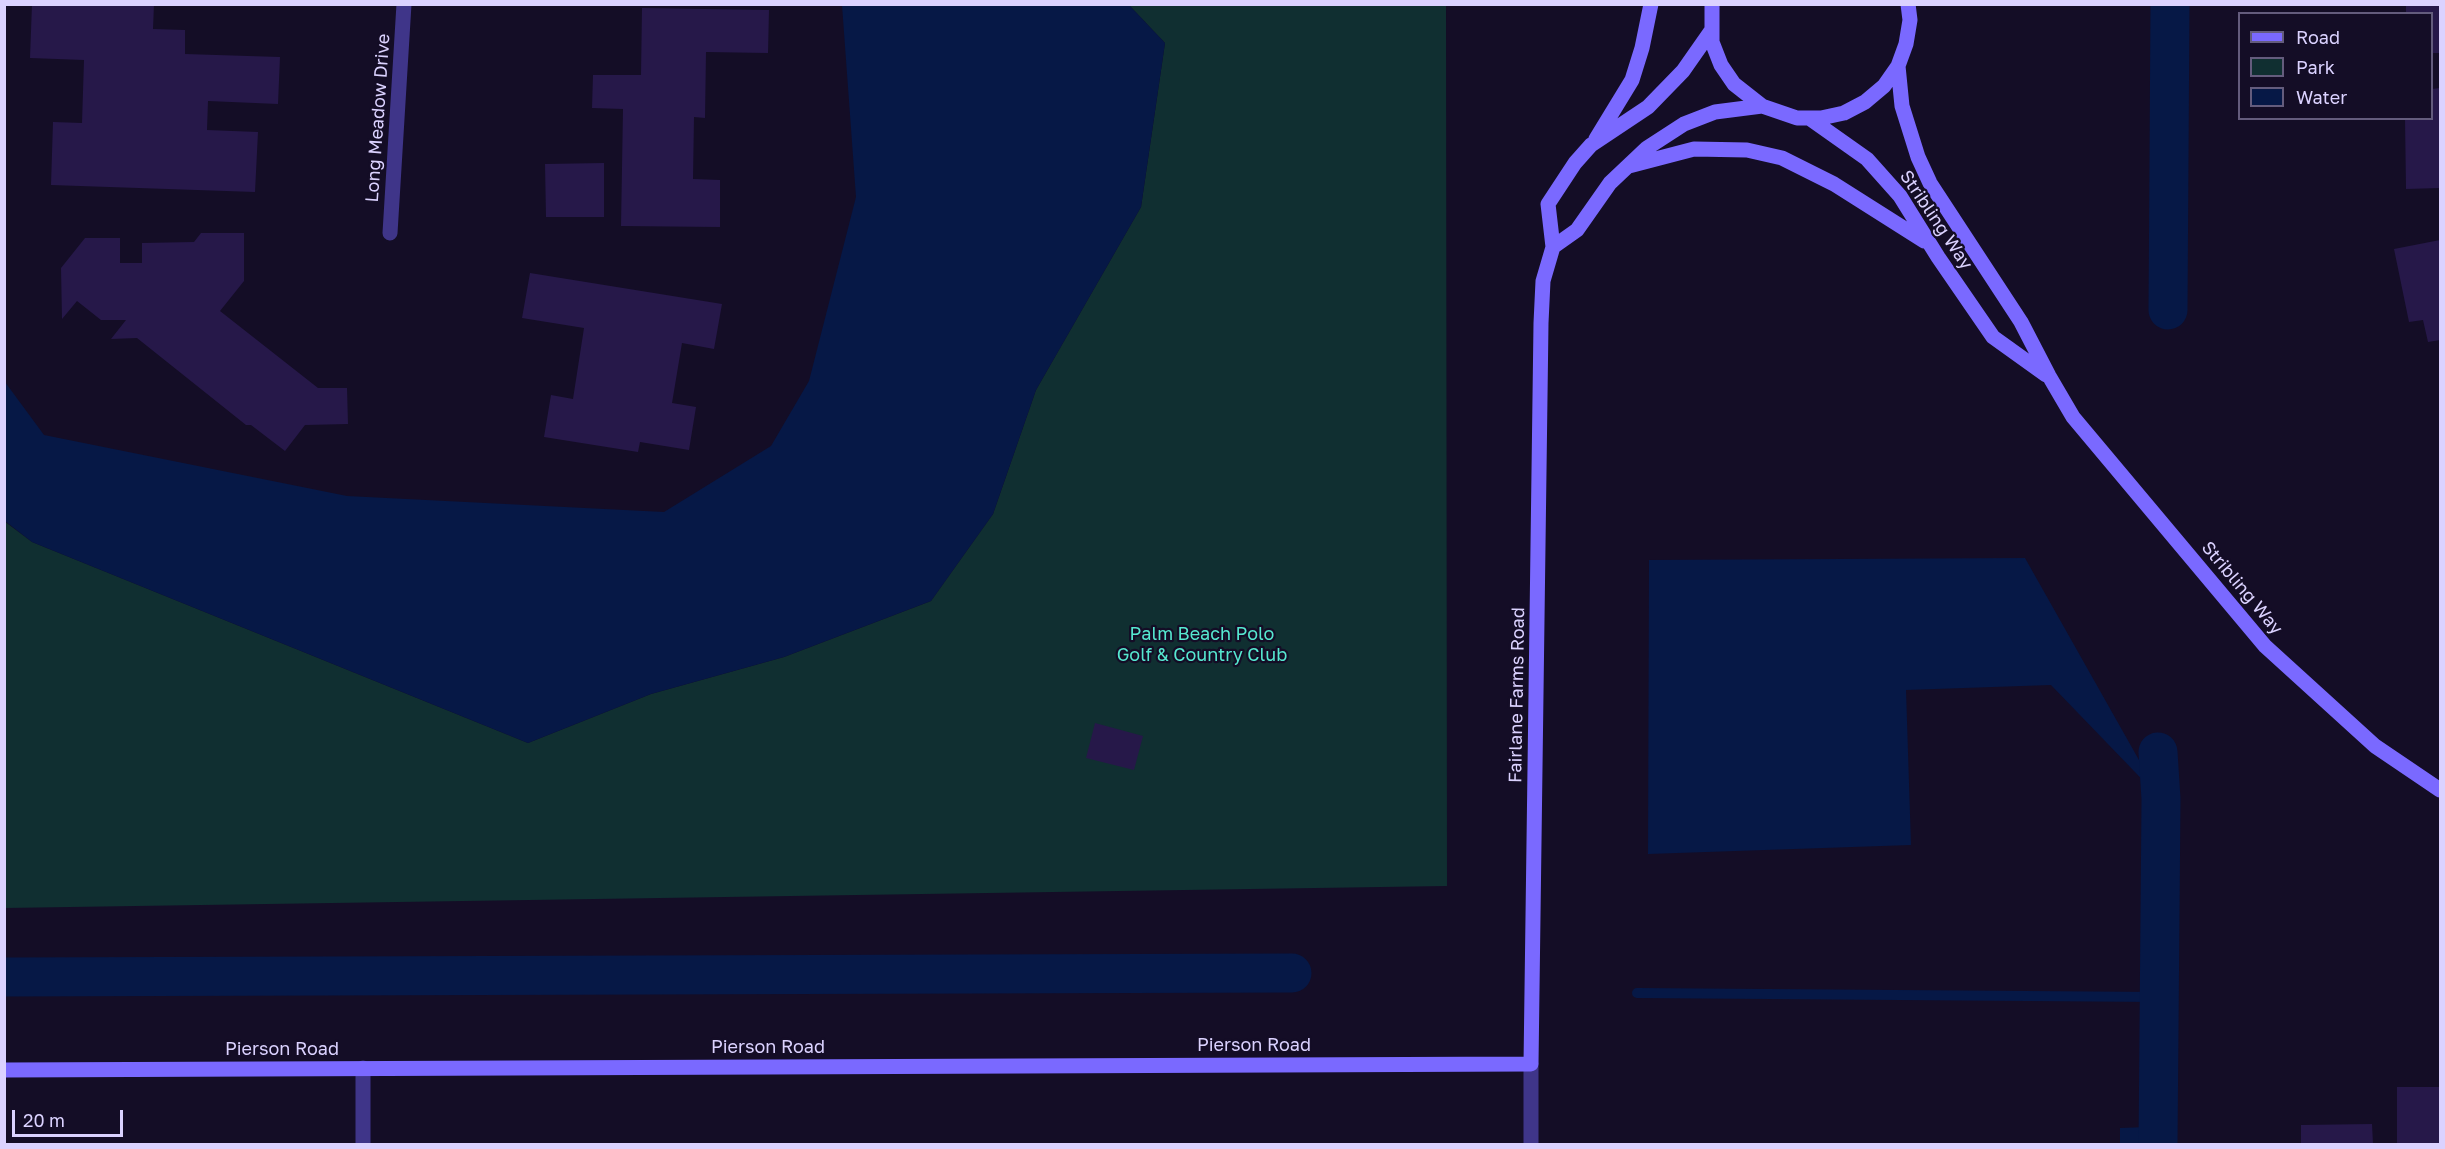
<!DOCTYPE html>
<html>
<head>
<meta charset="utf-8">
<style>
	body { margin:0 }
	#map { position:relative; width:2445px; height:1149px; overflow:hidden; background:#140d26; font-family:"Golos Text",sans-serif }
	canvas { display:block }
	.frame { position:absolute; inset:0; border:6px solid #dbd2ff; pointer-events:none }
	.legend { position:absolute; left:2238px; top:12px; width:195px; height:108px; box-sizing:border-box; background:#140d26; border:2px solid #645c7d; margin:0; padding:8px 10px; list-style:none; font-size:18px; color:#dbd2ff }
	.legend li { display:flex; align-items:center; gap:12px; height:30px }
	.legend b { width:30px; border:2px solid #645c7d }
	.scale { position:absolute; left:12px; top:1110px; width:111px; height:27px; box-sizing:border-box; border:3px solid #dbd2ff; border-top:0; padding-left:8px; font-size:18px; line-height:21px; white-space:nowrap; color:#dbd2ff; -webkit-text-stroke:4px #140d26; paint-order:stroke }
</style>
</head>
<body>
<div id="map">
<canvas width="2445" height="1149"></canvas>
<div class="frame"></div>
<ul class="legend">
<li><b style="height:8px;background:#7a69ff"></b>Road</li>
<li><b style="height:16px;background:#102f31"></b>Park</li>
<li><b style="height:16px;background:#061846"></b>Water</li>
</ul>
<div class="scale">20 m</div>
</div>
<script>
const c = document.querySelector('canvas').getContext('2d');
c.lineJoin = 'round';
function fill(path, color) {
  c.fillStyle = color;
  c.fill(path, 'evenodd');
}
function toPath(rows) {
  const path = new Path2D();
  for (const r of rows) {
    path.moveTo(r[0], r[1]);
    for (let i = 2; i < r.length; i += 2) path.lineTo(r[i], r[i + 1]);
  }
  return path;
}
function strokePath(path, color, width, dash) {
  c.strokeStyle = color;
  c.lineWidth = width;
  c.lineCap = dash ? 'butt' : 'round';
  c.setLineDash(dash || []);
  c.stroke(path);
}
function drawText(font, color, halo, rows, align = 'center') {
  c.font = font + ' "Golos Text",sans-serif';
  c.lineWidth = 4.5;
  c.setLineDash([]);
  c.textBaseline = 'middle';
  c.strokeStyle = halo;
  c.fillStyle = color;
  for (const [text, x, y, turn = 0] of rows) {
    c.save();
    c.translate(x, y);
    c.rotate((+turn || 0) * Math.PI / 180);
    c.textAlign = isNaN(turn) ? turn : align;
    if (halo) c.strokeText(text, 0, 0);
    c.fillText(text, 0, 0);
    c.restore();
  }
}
fill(toPath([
	[1129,5,1446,5,1447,886,5,908,4,521,32,542,528,743,651,694,784,657,931,601,993,514,1036,390,1141,207,1165,43]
]), '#102f31');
fill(toPath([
	[842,5,1129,5,1165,43,1141,207,1036,390,993,514,931,601,784,657,651,694,528,743,32,542,5,521,5,382,44,435,347,496,664,512,771,446,809,381,856,197],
	[2025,558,2161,799,2051,685,1906,690,1911,845,1648,854,1649,560],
	[2175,1126,2175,1144,2120,1144,2120,1128]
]), '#061846');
strokePath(toPath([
	[1637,993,2158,997]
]), '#061846', 10);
strokePath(toPath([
	[2168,310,2170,4],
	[2158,752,2161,799,2158,1144],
	[4,977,1292,973]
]), '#061846', 39);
fill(toPath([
	[32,4,154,4,153,29,185,30,185,54,280,57,278,104,208,101,207,130,258,132,255,192,51,185,53,122,82,123,84,60,30,58],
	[2406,4,2440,4,2440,53,2432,53,2432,14,2406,14],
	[642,8,769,10,768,53,706,52,705,118,694,117,693,179,720,180,720,227,621,226,623,109,592,108,593,75,641,75],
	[2440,88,2440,188,2406,189,2405,118,2432,118,2432,89],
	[604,163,604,217,546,217,545,164],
	[201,233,244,233,244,281,220,311,318,388,347,388,348,424,305,425,285,451,251,425,246,425,137,338,111,339,126,320,101,320,77,301,62,319,61,268,85,238,120,238,120,263,142,263,142,243,194,242],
	[2440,240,2440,340,2428,342,2423,320,2409,322,2394,249],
	[530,273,722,304,714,349,682,343,672,403,696,407,689,450,640,442,638,452,544,437,551,395,573,399,584,328,522,318],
	[1095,723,1143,736,1134,770,1086,758],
	[2397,1087,2440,1087,2440,1144,2397,1144],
	[2372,1124,2373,1144,2301,1144,2301,1125]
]), '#261849');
strokePath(toPath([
	[390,233,404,4],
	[1531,1064,1531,1144],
	[363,1144,363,1068]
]), '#3f3589', 15);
strokePath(toPath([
	[1712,4,1712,42,1721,65,1734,84,1762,106,1797,118,1821,118,1844,113,1865,102,1884,86,1898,66,1906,44,1910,20,1908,4],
	[1898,66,1902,106,1918,157,1930,183,2021,322,2049,376,2073,417,2265,646,2375,746,2440,790],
	[1809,118,1867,159,1900,196,1938,257,1993,337,2046,375],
	[1596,139,1632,80,1642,48,1651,4],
	[1629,166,1694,149,1747,150,1782,158,1834,184,1924,241],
	[1553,247,1577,230,1610,183,1647,148,1684,124,1715,112,1762,106],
	[4,1070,1531,1064,1541,323,1543,281,1553,247,1548,204,1575,163,1591,145,1648,107,1683,71,1711,31]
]), '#7a69ff', 15);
drawText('18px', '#dbd2ff', '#140d26', [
	["Long Meadow Drive",378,118,-86],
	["Stribling Way",1936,220,56],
	["Stribling Way",2242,588,50],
	["Fairlane Farms Road",1517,695,-89],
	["Pierson Road",1254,1045],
	["Pierson Road",768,1047],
	["Pierson Road",282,1049]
]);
drawText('18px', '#56e8d0', '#140d26', [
	["Palm Beach Polo",1202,634],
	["Golf & Country Club",1202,655]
]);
</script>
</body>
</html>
